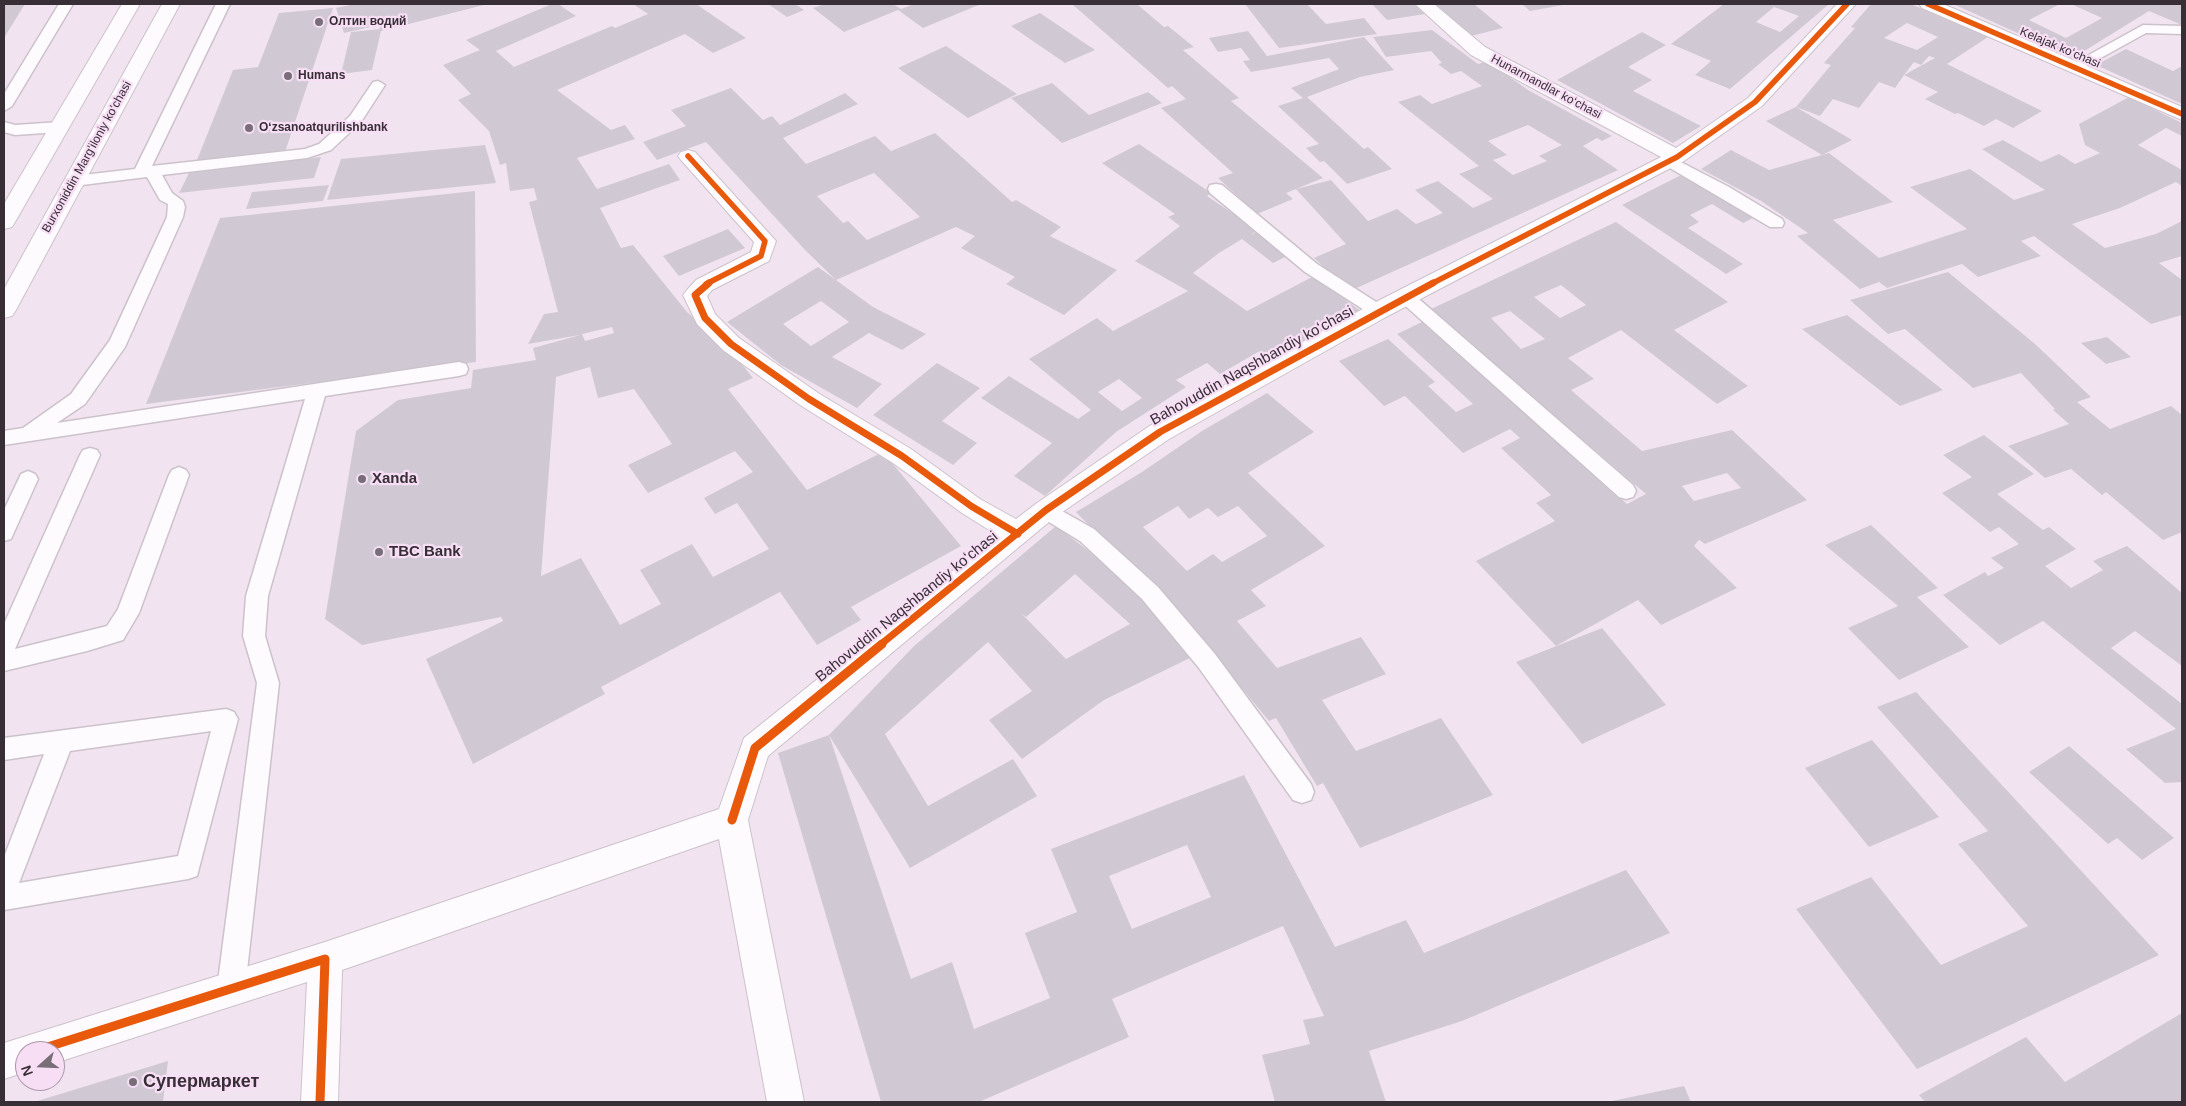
<!DOCTYPE html>
<html>
<head>
<meta charset="utf-8">
<style>
	body { margin:0 }
	#map { position:relative; width:2186px; height:1106px; overflow:hidden; background:#f1e4f0; font-family:Helvetica,sans-serif }
	canvas { display:block }
	.frame { position:absolute; inset:0; border:5px solid #372e36; pointer-events:none }
	.north { position:absolute; left:15px; top:1041px; width:50px; height:50px; box-sizing:border-box; background:#f7def5; border:1px solid #aa98a9; border-radius:50%; rotate:250deg; font-size:14px; font-weight:700; line-height:20px; text-align:center; color:#372e36 }
	.north::after { content:''; display:block; margin:auto; width:18px; height:22px; background:#786e77; clip-path:polygon(50% 0,100% 100%,50% 72%,0 100%) }
</style>
</head>
<body>
<div id="map">
<canvas width="2186" height="1106"></canvas>
<div class="frame"></div>
<div class="north">N</div>
</div>
<script>
const c = document.querySelector('canvas').getContext('2d');
c.lineJoin = 'round';
function fill(path, color) {
  c.fillStyle = color;
  c.fill(path, 'evenodd');
}
function toPath(rows) {
  const path = new Path2D();
  for (const r of rows) {
    path.moveTo(r[0], r[1]);
    for (let i = 2; i < r.length; i += 2) path.lineTo(r[i], r[i + 1]);
  }
  return path;
}
function strokePath(path, color, width, dash) {
  c.strokeStyle = color;
  c.lineWidth = width;
  c.lineCap = dash ? 'butt' : 'round';
  c.setLineDash(dash || []);
  c.stroke(path);
}
function drawText(font, color, halo, rows, align = 'center') {
  c.font = font + ' Helvetica,sans-serif';
  c.lineWidth = 4.5;
  c.setLineDash([]);
  c.textBaseline = 'middle';
  c.strokeStyle = halo;
  c.fillStyle = color;
  for (const [text, x, y, turn = 0] of rows) {
    c.save();
    c.translate(x, y);
    c.rotate((+turn || 0) * Math.PI / 180);
    c.textAlign = isNaN(turn) ? turn : align;
    if (halo) c.strokeText(text, 0, 0);
    c.fillText(text, 0, 0);
    c.restore();
  }
}
fill(toPath([
	[4,4,25,4,4,38],
	[355,4,488,4,381,31,372,70,341,74,351,32,380,29,379,25,344,33,336,8],
	[552,4,558,4,576,16,496,51,514,67,612,26,615,28,648,14,633,4,696,4,746,38,713,53,685,34,557,90,611,130,625,125,635,139,577,158,597,189,669,164,680,180,600,208,621,248,633,245,687,312,733,353,753,378,728,389,807,490,883,452,961,546,851,607,861,620,817,645,780,592,601,687,605,694,473,764,426,659,503,621,501,617,362,645,325,619,356,431,398,400,471,388,473,370,536,360,533,348,580,335,528,344,544,314,558,312,529,202,537,200,534,188,510,191,506,163,500,165,489,131,458,100,471,94,443,65,480,50,466,40],
	[612,327,614,333,585,341,582,334],
	[590,367,598,398,634,389,672,444,628,465,648,493,735,451,753,472,704,498,715,514,737,503,769,549,713,577,692,544,640,570,661,604,620,625,581,558,541,576,556,377],
	[768,4,795,4,804,10,787,17],
	[825,4,893,4,901,9,914,4,981,4,923,28,898,10,844,32,813,8],
	[1072,4,1141,4,1138,5,1164,27,1168,26,1194,47,1183,50,1239,98,1231,101,1323,178,1286,193,1293,199,1257,214,1218,178,1233,173,1161,108,1186,99,1172,86,1168,88],
	[1245,4,1307,4,1326,24,1364,18,1377,34,1279,48],
	[1372,4,1414,4,1425,14,1387,20],
	[1435,4,1474,4,1503,28,1471,36],
	[1522,4,1563,4,1563,5,1530,11],
	[1724,4,1829,4,1730,89,1695,75,1711,61,1671,44],
	[1774,7,1799,16,1780,32,1756,22],
	[1871,4,1911,4,1988,37,1947,64,2042,111,2013,128,1996,119,1984,126,1958,113,1955,114,1925,99,1938,92,1904,75,1935,58,1929,56,1921,65,1914,62,1904,75,1895,88,1879,82,1859,108,1833,99,1820,116,1796,107,1852,140,1822,155,1766,121,1796,107,1831,65,1824,63,1855,28,1851,27],
	[1907,23,1938,37,1917,50,1884,38],
	[1953,4,2060,4,2029,20,2066,38,2102,18,2071,4,2182,4,2182,25,2149,11,2073,58],
	[333,8,284,155,195,165,233,70,258,67,279,13],
	[1040,13,1095,50,1065,63,1011,26],
	[1432,30,1478,64,1487,61,1528,90,1612,136,1602,141,1597,138,1583,146,1618,170,1350,291,1314,258,1346,244,1296,189,1331,180,1368,221,1397,209,1416,224,1443,213,1415,190,1438,181,1473,208,1493,199,1459,174,1479,166,1398,102,1420,95,1432,104,1482,86,1461,71,1451,74,1438,64,1442,63,1431,51,1386,57,1373,37],
	[1528,125,1562,145,1539,156,1547,161,1513,175,1493,160,1507,155,1488,141],
	[1248,31,1267,56,1364,37,1394,70,1360,77,1307,97,1364,149,1368,147,1392,169,1347,184,1324,161,1320,162,1306,148,1319,144,1278,106,1303,98,1291,88,1339,69,1329,58,1251,72,1243,61,1250,60,1241,48,1218,52,1209,38],
	[1642,32,1666,45,1628,67,1652,80,1633,91,1701,126,1673,143,1557,80],
	[946,46,1017,94,968,118,898,68],
	[2126,49,2173,71,2182,66,2182,104,2096,65],
	[1052,83,1089,115,1148,92,1162,103,1062,143,1011,98],
	[731,88,763,120,772,116,780,125,845,93,858,104,783,138,806,164,875,136,891,151,935,133,1012,202,1016,200,1061,227,1050,236,1117,270,1064,315,1006,284,1015,277,961,248,975,236,956,227,836,280,873,307,926,334,902,350,869,333,832,357,882,384,857,408,781,365,727,322,818,267,836,280,805,250,706,142,657,160,643,142,686,126,671,110],
	[874,173,920,217,867,240,848,221,843,223,817,196],
	[821,301,849,322,811,346,783,324],
	[2129,97,2182,123,2182,136,2166,128,2138,145,2182,170,2182,186,2176,182,2120,208,2072,224,2105,248,2156,234,2182,221,2182,256,2159,263,2182,280,2182,315,2151,324,2034,236,2021,241,2041,256,1978,277,1962,264,1887,288,1879,282,1860,289,1797,236,1808,233,1761,201,1701,169,1731,150,1769,170,1829,153,1893,202,1833,220,1879,258,1967,229,1910,187,1970,169,2014,200,2045,190,1982,149,2003,140,2041,162,2059,154,2075,164,2100,153,2085,145,2079,124],
	[1139,144,1211,193,1207,196,1257,230,1251,235,1256,232,1287,256,1273,263,1242,239,1219,253,1193,273,1247,311,1314,276,1359,310,1270,362,1258,352,1220,374,1207,363,1176,380,1186,387,1116,432,1045,496,1014,476,1052,443,981,398,1009,376,1078,419,1091,410,1029,359,1097,318,1113,331,1188,291,1135,261,1180,226,1168,217,1175,214,1102,163],
	[1119,379,1142,398,1122,411,1098,392],
	[485,145,496,183,327,200,341,159],
	[321,157,314,178,179,193,189,173],
	[1685,173,1755,217,1743,223,1712,204,1690,215,1699,222,1688,228,1743,264,1726,274,1622,205],
	[329,185,323,201,246,209,252,192],
	[475,191,476,362,146,404,220,218],
	[1616,222,1728,302,1674,330,1748,386,1717,404,1621,330,1568,358,1594,379,1571,390,1642,451,1732,430,1807,500,1705,544,1699,540,1694,546,1737,588,1661,625,1638,600,1556,646,1476,561,1555,521,1536,503,1551,495,1501,448,1520,438,1510,429,1463,453,1405,396,1384,406,1339,361,1388,339,1435,382,1428,386,1456,412,1473,404,1397,334,1424,321,1627,504,1646,494,1431,309],
	[1561,285,1586,305,1560,318,1534,297],
	[1510,311,1545,339,1521,349,1491,318],
	[1727,473,1741,488,1694,501,1682,486],
	[728,229,745,248,679,276,663,256],
	[1948,272,2035,344,2091,397,2077,402,2110,429,2171,406,2182,415,2182,532,2163,540,2106,492,2102,495,2071,469,2045,478,2008,446,2069,424,2053,410,2055,409,2021,373,1973,388,1905,329,1888,334,1850,300],
	[1847,315,1943,390,1900,406,1802,329],
	[2107,337,2131,357,2106,364,2081,343],
	[937,363,980,388,942,421,977,443,953,465,873,415],
	[1267,393,1314,432,1248,473,1325,546,1251,590,1266,606,1237,621,1277,668,1361,637,1386,674,1322,700,1356,751,1441,718,1493,795,1360,848,1323,783,1317,786,1276,718,1269,721,1202,640,1076,512,1142,472,1202,431],
	[1178,506,1189,519,1208,508,1218,517,1238,506,1267,536,1222,562,1213,554,1187,571,1143,527],
	[1984,435,2034,474,1997,494,2043,530,2049,527,2076,549,2045,566,2071,588,2103,570,2093,561,2127,546,2182,593,2182,666,2135,631,2111,648,2182,704,2182,782,2165,783,2126,749,2176,729,2043,621,2000,645,1943,595,1985,572,1988,576,2004,568,1991,558,2019,544,1999,527,1990,532,1942,493,1972,477,1943,455],
	[1871,525,1938,588,1917,597,1969,647,1899,680,1848,628,1898,606,1825,545],
	[1056,526,1112,569,1200,653,1104,700,1022,759,989,720,1032,691,988,642,885,734,928,806,1013,759,1037,796,910,868,829,735,914,646],
	[1075,574,1130,624,1066,659,1021,613,1026,617],
	[1602,628,1666,705,1582,744,1516,662],
	[1916,692,2159,955,1917,1069,1796,909,1871,877,1941,965,2028,926,1958,844,1988,831,1877,707],
	[829,735,911,979,952,962,974,1029,1050,998,1025,933,1077,912,1051,849,1244,775,1335,947,1406,920,1424,953,1626,870,1670,933,1462,1021,1369,1051,1386,1102,1275,1102,1262,1055,1310,1044,1303,1020,1324,1016,1283,926,1112,999,1129,1037,979,1102,881,1102,778,753],
	[1187,845,1211,897,1132,929,1109,876],
	[1872,740,1939,817,1869,847,1805,768],
	[2069,746,2174,838,2142,860,2117,838,2108,844,2029,772],
	[2182,1013,2182,1102,1925,1102,1919,1095,2026,1037,2065,1082],
	[168,1061,163,1102,34,1102],
	[1684,1086,1691,1102,1612,1102,1612,1101]
]), '#d0c9d4');
const service = toPath([
	[59,4,73,4,12,106,4,111,4,94,59,4],
	[216,4,230,4,152,166,305,149,319,144,350,116,373,82,378,81,385,85,361,122,331,150,307,158,162,175,172,193,183,201,185,207,183,217,125,347,85,404,57,423,459,362,466,364,468,369,466,374,459,376,325,396,268,596,265,636,279,683,245,989,241,999,231,1003,221,999,217,989,257,683,243,636,246,596,305,399,4,445,4,431,23,428,71,394,110,340,167,217,168,204,160,200,147,177,74,186,68,185,66,181,68,177,74,176,135,169,216,4],
	[2143,25,2182,26,2182,34,2146,33,2079,70,2074,71,2067,67,2143,25],
	[4,122,15,125,60,122,68,127,60,132,15,135,4,132,4,122],
	[1669,156,1729,187,1782,219,1784,223,1782,227,1770,227,1663,164,1661,161,1669,156],
	[1216,184,1222,185,1317,264,1384,307,1387,311,1384,315,1378,317,1372,315,1305,272,1210,193,1208,189,1210,185,1216,184],
	[1406,291,1412,293,1633,485,1636,491,1633,497,1626,499,1619,497,1400,301,1397,297,1400,293,1406,291],
	[90,448,97,450,100,455,15,649,107,626,118,609,169,475,172,470,179,467,186,470,189,475,139,613,123,640,87,651,4,671,4,624,80,455,83,450,90,448],
	[28,471,35,474,38,479,11,539,4,541,4,510,21,474,28,471],
	[1046,502,1094,529,1158,587,1215,654,1311,784,1314,792,1311,800,1302,803,1293,800,1199,668,1142,599,1080,541,1039,516,1036,510,1039,504,1046,502],
	[226,709,234,712,238,719,197,876,188,879,4,910,4,857,44,754,4,760,4,738,226,709],
	[211,731,178,856,19,883,70,751,211,731]
]);
const minor = toPath([
	[1415,4,1434,4,1485,47,1676,148,1748,98,1837,4,1856,4,1762,106,1684,161,1386,317,1169,439,1055,517,768,756,748,820,804,1102,767,1102,719,839,342,970,338,1102,301,1102,307,982,55,1063,55,1051,25,1051,25,1072,4,1079,4,1043,325,942,719,809,744,738,997,535,962,513,893,463,800,405,723,350,697,324,683,295,687,290,696,280,751,252,754,242,681,160,678,156,681,152,688,150,695,152,776,241,769,261,712,290,707,296,715,314,739,338,818,393,911,449,980,499,1016,519,1037,503,1151,425,1370,305,1661,157,1471,55,1415,4],
	[1919,4,1943,4,2182,107,2182,120,1922,8,1919,4]
]);
const primary = toPath([
	[122,4,140,4,15,222,12,227,4,229,4,204,122,4],
	[162,4,180,4,16,310,12,316,4,318,4,289,162,4]
]);
strokePath(service, '#ccc2cb', 3);
strokePath(minor, '#ccc2cb', 2);
strokePath(primary, '#ccc2cb', 2);
fill(service, '#fdfbfd');
fill(minor, '#fdfbfd');
fill(primary, '#fdfbfd');
strokePath(toPath([
	[1928,4,2182,114],
	[688,156,765,241,761,256,706,284],
	[1431,284,1677,157,1755,102,1847,4]
]), '#e8590c', 5.5);
strokePath(toPath([
	[709,283,695,295,705,318,731,344,809,399,902,456,971,506,1018,534],
	[880,645,1046,510,1160,432,1433,283]
]), '#e8590c', 7);
strokePath(toPath([
	[732,820,755,748,882,644],
	[35,1051,325,959,320,1102]
]), '#e8590c', 9);
for (const [x, y, r, color] of [
	[319,22,5,"#786e77"],
	[288,76,5,"#786e77"],
	[249,128,5,"#786e77"],
	[362,479,5,"#786e77"],
	[379,552,5,"#786e77"],
	[133,1082,5,"#786e77"]
]) {
  const dot = new Path2D();
  dot.arc(x, y, r, 0, 2 * Math.PI);
  c.fillStyle = color;
  c.fill(dot);
  strokePath(dot, '#f7def5', 2);
}
drawText('bold 12px', '#372e36', '#f7def5', [
	["Олтин водий",329,22],
	["Humans",298,76],
	["Oʻzsanoatqurilishbank",259,128]
], 'left');
drawText('12px', '#372e36', '#f7def5', [
	["Kelajak koʻchasi",2060,48,23],
	["Hunarmandlar ko‘chasi",1546,87,28],
	["Burxoniddin Marg’iloniy ko’chasi",87,157,-61]
]);
drawText('15px', '#372e36', '#f7def5', [
	["Bahovuddin Naqshbandiy koʻchasi",1252,366,-29],
	["Bahovuddin Naqshbandiy koʻchasi",907,607,-39]
]);
drawText('bold 15px', '#372e36', '#f7def5', [
	["Xanda",372,479],
	["TBC Bank",389,552]
], 'left');
drawText('bold 18px', '#372e36', '#f7def5', [
	["Супермаркет",143,1082]
], 'left');
</script>
</body>
</html>
